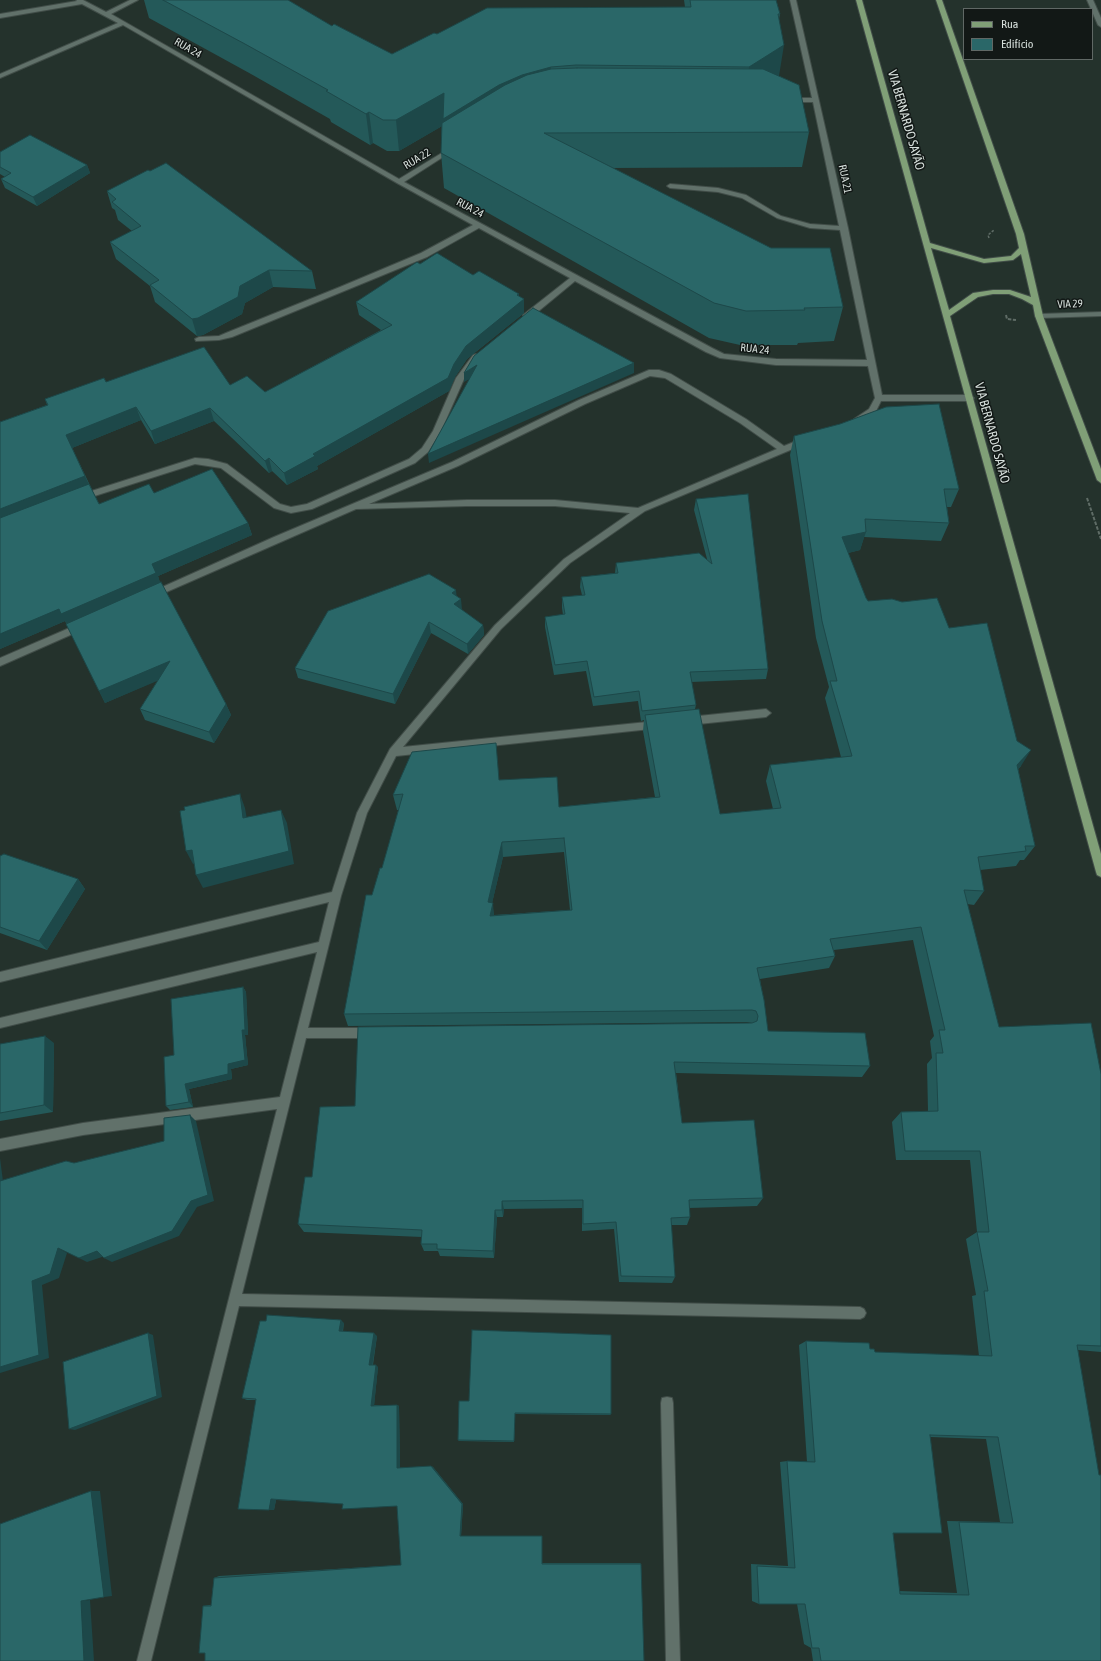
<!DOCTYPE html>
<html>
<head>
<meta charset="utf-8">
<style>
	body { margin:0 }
	#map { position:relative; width:1101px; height:1661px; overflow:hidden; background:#24322c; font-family:"Asap Condensed",sans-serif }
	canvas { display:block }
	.legend { position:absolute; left:963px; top:8px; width:130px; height:52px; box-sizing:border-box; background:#121816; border:1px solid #606865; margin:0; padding:5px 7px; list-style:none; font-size:12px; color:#d6dfdb }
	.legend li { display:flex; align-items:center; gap:8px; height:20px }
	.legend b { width:20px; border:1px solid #606865 }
</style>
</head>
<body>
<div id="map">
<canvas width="1101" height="1661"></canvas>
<ul class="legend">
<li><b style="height:5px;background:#809f77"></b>Rua</li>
<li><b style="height:11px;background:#2a6768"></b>Edifício</li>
</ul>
</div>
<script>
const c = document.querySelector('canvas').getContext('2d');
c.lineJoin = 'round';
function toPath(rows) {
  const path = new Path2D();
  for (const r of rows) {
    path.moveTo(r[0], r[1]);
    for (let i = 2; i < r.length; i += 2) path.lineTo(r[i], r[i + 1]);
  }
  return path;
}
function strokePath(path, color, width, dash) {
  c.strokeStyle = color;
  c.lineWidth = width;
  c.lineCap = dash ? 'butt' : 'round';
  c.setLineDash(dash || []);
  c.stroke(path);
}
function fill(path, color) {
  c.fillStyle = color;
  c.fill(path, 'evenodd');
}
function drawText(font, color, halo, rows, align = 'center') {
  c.font = font + ' "Asap Condensed",sans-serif';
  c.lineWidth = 3;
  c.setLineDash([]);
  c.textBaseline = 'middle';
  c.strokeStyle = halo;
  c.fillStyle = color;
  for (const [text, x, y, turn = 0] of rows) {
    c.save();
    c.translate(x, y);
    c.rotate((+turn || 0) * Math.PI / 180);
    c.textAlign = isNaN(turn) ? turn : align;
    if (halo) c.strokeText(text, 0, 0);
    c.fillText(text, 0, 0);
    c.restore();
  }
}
const minor = toPath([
	[76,0,83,0,106,12,130,0,138,0,111,14,399,179,450,148,454,148,454,150,404,182,712,348,724,354,776,359,867,360,840,230,810,228,777,218,742,198,718,192,670,188,667,186,670,184,718,188,746,195,781,216,810,224,839,226,813,102,790,102,787,100,790,98,812,98,790,0,796,0,848,228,882,395,970,395,974,398,970,401,881,401,875,413,860,423,854,423,854,419,869,409,875,398,868,366,776,365,720,358,706,352,575,281,529,319,523,319,523,315,570,278,479,228,427,257,232,337,219,340,196,341,195,339,199,337,219,336,226,333,340,287,421,253,473,225,397,183,123,25,0,78,0,74,118,23,82,4,0,18,0,14,77,1,76,0],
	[1087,0,1093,0,1101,18,1101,27,1098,25,1087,0],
	[1101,312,1101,316,1039,318,1035,316,1039,314,1101,312],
	[476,354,480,357,464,379,441,431,428,452,415,463,312,509,291,513,274,508,221,468,195,464,82,500,78,497,79,495,195,458,208,459,227,464,280,504,291,507,307,504,409,459,422,448,433,431,456,378,473,355,476,354],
	[649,370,659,370,671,374,746,419,784,446,804,438,808,441,807,443,645,511,570,563,501,629,403,747,657,721,660,722,662,725,660,728,396,756,367,813,341,896,308,1028,370,1028,374,1029,375,1033,374,1037,370,1038,306,1038,242,1294,860,1307,864,1309,866,1313,864,1317,860,1319,239,1306,151,1661,137,1661,277,1109,83,1135,0,1151,0,1139,83,1123,280,1097,317,952,0,1028,0,1018,319,942,329,902,0,982,0,972,332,892,357,813,390,749,495,625,564,559,630,513,555,506,467,506,356,509,155,597,152,598,148,595,149,593,274,537,452,462,579,400,649,370],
	[650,376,665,378,740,423,777,449,638,508,555,500,467,500,369,504,458,466,585,404,650,376],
	[81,623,84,625,85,627,84,629,0,666,0,658,81,623],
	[766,709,771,713,766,717,689,725,684,721,689,717,766,709],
	[667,1397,672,1398,673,1403,680,1661,666,1661,661,1403,662,1398,667,1397]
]);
const major = toPath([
	[856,0,862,0,930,243,984,259,1011,256,1019,248,1016,234,936,0,942,0,1024,234,1043,316,1101,469,1101,483,1097,480,1035,316,1033,305,1022,299,1009,294,993,294,978,297,950,316,1101,854,1101,877,1097,875,1096,872,856,0],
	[931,248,984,263,1013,260,1021,254,1031,297,1010,290,993,290,973,293,949,310,931,248]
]);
strokePath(minor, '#414d48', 2);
strokePath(major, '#414d48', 2);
strokePath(toPath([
	[989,238,988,235,994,230]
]), '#5f6c66', 1.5, [2.5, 1.5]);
strokePath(toPath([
	[1006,315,1007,319,1016,320],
	[1087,498,1101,539]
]), '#5f6c66', 2, [3.5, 1.5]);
fill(minor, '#61716a');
fill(major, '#809f77');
fill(toPath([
	[144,0,288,0,332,26,392,54,437,34,685,7,684,0,776,0,780,14,779,19,778,76,809,132,802,167,612,168,843,307,834,341,798,343,797,345,740,345,709,338,444,188,441,153,442,126,399,151,387,151,373,143,370,145,331,122,330,119,251,74,149,18],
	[0,152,87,165,90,173,37,206,5,188,1,179,5,177,0,174],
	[107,191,312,271,316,289,273,287,245,303,242,314,203,335,197,336,155,302,150,286,116,259,110,242,132,231,118,220,115,210,112,208],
	[420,264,473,275,519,297,524,299,524,313,467,359,455,377,449,391,317,466,318,469,287,485,272,471,269,473,214,421,155,444,141,420,72,448,99,504,154,493,248,523,252,535,158,576,160,583,226,704,231,715,214,743,145,720,140,709,158,680,105,703,65,621,0,649,0,422,47,405,45,399,106,382,230,385,265,392,381,330,359,315,356,302],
	[794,436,959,489,951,507,947,507,949,523,941,541,864,537,860,550,848,553,866,598,868,601,949,628,1021,766,1018,769,1035,846,1024,860,1020,860,1016,866,980,870,984,891,974,905,967,904,999,1027,1101,1074,1101,1352,1078,1350,1101,1661,813,1661,811,1648,804,1644,797,1604,759,1604,752,1601,751,1564,788,1566,780,1462,787,1461,807,1462,799,1345,806,1341,870,1349,875,1352,979,1356,972,1296,976,1295,966,1239,977,1232,970,1160,896,1160,892,1122,901,1112,928,1111,927,1064,932,1058,930,1041,934,1036,913,940,834,950,835,956,829,968,760,979,768,1031,870,1066,862,1077,676,1073,682,1123,763,1198,757,1206,689,1208,690,1217,687,1225,671,1225,675,1277,672,1283,619,1282,614,1229,582,1231,582,1208,504,1209,503,1217,497,1217,494,1258,440,1256,438,1251,424,1251,421,1244,422,1237,304,1232,298,1224,312,1177,355,1106,752,1023,747,1022,348,1026,344,1014,372,895,382,868,399,810,397,810,393,795,499,780,559,807,655,797,643,731,644,720,641,721,638,701,593,706,586,671,554,675,545,627,545,617,563,615,562,608,562,597,582,595,580,587,581,577,615,573,616,563,707,559,694,510,696,499,768,669,766,679,691,682,696,705,695,709,720,814,773,809,766,781,770,765,841,757,825,698,829,687,816,638,790,455],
	[564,852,570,910,494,915,492,903,503,857],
	[930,1437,986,1439,1000,1522,947,1521,957,1593,899,1591,893,1533],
	[456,590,456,596,462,610,483,625,484,635,468,654,431,633,395,704,298,678,295,668],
	[0,856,78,879,85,889,47,950,0,933],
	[243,987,246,992,248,1035,245,1035,248,1065,231,1069,232,1079,189,1089,193,1107,170,1110,166,1106,174,1055],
	[54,1043,53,1112,0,1121,0,1044],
	[344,1323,343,1331,377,1336,373,1365,378,1367,374,1405,397,1405,399,1406,400,1468,431,1466,433,1467,463,1504,461,1536,542,1536,542,1563,640,1563,641,1564,205,1653,203,1606,209,1605,211,1605,214,1578,219,1576,401,1565,397,1506,276,1500,274,1510,256,1400,247,1400,242,1398],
	[469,1401,611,1414,610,1415,515,1414,514,1442,459,1441,458,1440]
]), '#245959');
fill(toPath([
	[784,45,779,76,744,97,749,67],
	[551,67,551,98,444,125,399,151,396,120,444,93,499,85,522,75],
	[369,112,373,143,370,145,366,114],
	[87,165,90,173,37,206,33,197],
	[269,270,273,287,245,303,242,314,203,335,197,336,192,319,240,286],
	[519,294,519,303,524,299,524,313,467,359,455,377,449,391,317,466,318,469,287,485,284,473,454,364,466,346],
	[634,363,634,373,429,463,428,454],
	[477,365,477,375,464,382,464,373],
	[136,407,141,420,72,448,66,435],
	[210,408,214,421,155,444,151,431],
	[269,458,272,471,269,473,265,461],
	[85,476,91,489,0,524,0,509],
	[248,523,252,535,158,576,161,585,68,626,65,621,0,649,0,634,152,564],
	[866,532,860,550,836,556,842,537],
	[456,590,457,601,452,593],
	[461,599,462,610,454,604],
	[429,622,431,633,395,704,393,694],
	[483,625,484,635,468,654,467,644],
	[170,661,176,673,105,703,99,691],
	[226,704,231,715,214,743,209,732],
	[1031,750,1021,766,1007,780,1017,765],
	[240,794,245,808,249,831,243,818],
	[281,810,287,823,294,864,203,888,196,875],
	[502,842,503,857,489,916,488,902],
	[192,850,199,862,193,864,186,851],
	[78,879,85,889,47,950,39,941],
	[493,903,494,917,490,916],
	[243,987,246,992,248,1035,245,1035,248,1065,231,1069,232,1079,189,1089,193,1107,189,1102,185,1084,228,1064,242,1030],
	[45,1036,54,1043,53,1112,44,1105],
	[190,1115,196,1121,214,1201,197,1207,179,1236,112,1262,104,1258],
	[0,1158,4,1189,0,1186],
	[502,1201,504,1209,503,1217,502,1210],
	[495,1210,497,1217,494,1258,493,1251],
	[58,1248,67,1253,59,1278,42,1285,49,1358,0,1373,0,1367,32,1281],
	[97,1251,105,1256,87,1262,79,1258],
	[341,1320,344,1323,342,1333,339,1331],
	[148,1333,153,1335,162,1397,75,1430,69,1429],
	[374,1333,377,1336,372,1367,369,1365],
	[376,1365,378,1367,374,1407,371,1406],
	[397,1405,399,1406,400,1469,397,1468],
	[431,1466,433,1467,463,1504,461,1536,460,1536],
	[91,1491,100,1491,112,1596,104,1597],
	[271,1499,276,1500,274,1510,269,1510],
	[90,1600,94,1661,84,1661,81,1601]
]), '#1d4849');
const building = toPath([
	[163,0,288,0,332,26,334,24,392,54,434,33,437,34,487,8,691,7,690,0,776,0,780,14,778,14,784,45,749,67,576,65,551,67,522,75,499,85,443,119,444,93,396,120,383,120,369,112,366,114,326,91,328,90,245,44,163,0],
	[577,68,763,69,799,85,809,132,544,133,771,248,830,248,843,307,804,308,805,310,746,311,714,303,441,153,442,123,505,85,527,75,551,69,577,68],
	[30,135,87,165,33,197,1,179,11,173,0,167,0,152,30,135],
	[166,163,312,271,269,270,240,286,238,297,198,318,192,319,150,285,159,280,110,242,141,226,112,202,116,199,107,191,148,170,150,171,166,163],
	[437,253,473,275,479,271,519,294,517,295,524,299,466,346,454,364,448,378,313,454,315,456,284,473,269,458,265,461,210,408,151,431,136,407,66,435,85,476,0,509,0,422,48,405,45,399,104,378,106,382,204,347,230,385,247,376,265,392,392,325,356,302,417,262,420,264,437,253],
	[533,308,634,363,428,454,477,365,464,373,474,356,533,308],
	[939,404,959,489,944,489,949,523,865,519,866,532,842,537,866,598,868,601,892,599,902,602,937,598,949,628,987,623,1017,741,1031,750,1017,765,1035,846,1025,846,1026,851,978,857,984,891,964,890,999,1027,1091,1023,1101,1074,1101,1346,1077,1345,1099,1475,1101,1475,1101,1661,821,1661,819,1648,812,1648,805,1604,759,1604,757,1566,795,1568,787,1461,815,1462,806,1341,869,1343,870,1349,874,1349,875,1352,992,1356,984,1291,988,1291,977,1232,989,1232,980,1151,905,1151,901,1112,938,1111,936,1053,943,1053,939,1030,945,1030,921,927,830,939,835,956,757,968,764,1000,768,1031,865,1033,870,1066,674,1062,682,1123,754,1120,763,1198,689,1200,690,1217,671,1218,675,1277,621,1276,616,1222,583,1224,583,1200,502,1201,502,1210,495,1210,493,1251,437,1249,437,1244,421,1244,422,1230,298,1224,305,1177,312,1177,320,1107,355,1106,358,1027,752,1023,757,1021,758,1016,756,1011,752,1010,344,1014,366,895,372,895,380,868,382,868,403,794,393,795,412,752,496,743,499,780,557,777,559,807,660,797,645,715,699,709,720,814,781,808,770,765,852,756,830,681,837,681,822,621,794,436,840,424,886,407,939,404],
	[564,838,572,910,490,916,493,903,488,902,502,842,564,838],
	[930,1435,998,1437,1013,1523,959,1522,969,1595,900,1594,893,1533,942,1533,930,1435],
	[212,469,248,523,152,564,156,573,61,614,59,609,0,634,0,518,89,484,99,504,149,484,154,493,212,469],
	[748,494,768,669,690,672,696,705,642,711,639,691,594,697,587,661,555,665,545,617,565,614,562,597,585,595,581,577,618,573,616,563,699,553,712,564,696,499,748,494],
	[429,574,456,590,452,593,461,599,454,604,483,625,467,644,429,622,393,694,295,668,328,611,429,574],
	[161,582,226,704,209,732,140,709,170,661,99,691,66,624,161,582],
	[240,794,243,818,281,810,289,851,196,875,192,850,186,851,180,811,185,810,184,807,240,794],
	[4,854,78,879,39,941,0,927,0,856,4,854],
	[243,987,245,1030,242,1030,245,1060,228,1064,228,1074,185,1084,189,1102,166,1106,164,1057,174,1055,171,999,243,987],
	[45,1036,44,1105,0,1113,0,1044,45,1036],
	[190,1115,208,1195,191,1201,172,1231,104,1258,97,1251,79,1258,58,1248,50,1274,32,1281,39,1355,0,1367,0,1181,66,1161,74,1163,164,1141,164,1118,190,1115],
	[267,1315,341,1320,339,1331,374,1333,369,1365,376,1365,371,1406,397,1405,397,1468,431,1466,462,1504,460,1536,542,1536,542,1564,641,1564,644,1661,205,1661,205,1653,199,1653,203,1606,211,1606,214,1578,401,1565,397,1506,342,1509,343,1504,271,1499,269,1510,238,1509,256,1399,242,1398,260,1321,266,1321,267,1315],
	[472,1330,611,1335,611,1414,515,1413,514,1441,458,1440,459,1401,469,1401,472,1330],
	[148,1333,157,1396,69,1429,63,1362,148,1333],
	[91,1491,104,1597,81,1601,84,1661,0,1661,0,1524,91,1491]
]);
fill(building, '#2a6768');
strokePath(building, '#1d4849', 1);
drawText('11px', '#d6dfdb', '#121816', [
	["RUA 24",188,48,30],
	["RUA 22",417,159,-31],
	["RUA 21",845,179,78],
	["RUA 24",470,208,28],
	["VIA 29",1070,304,-2],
	["RUA 24",755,349,6]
]);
drawText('13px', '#d6dfdb', '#121816', [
	["VIA BERNARDO SAYÃO",906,120,74],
	["VIA BERNARDO SAYÃO",992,433,75]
]);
</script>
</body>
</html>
